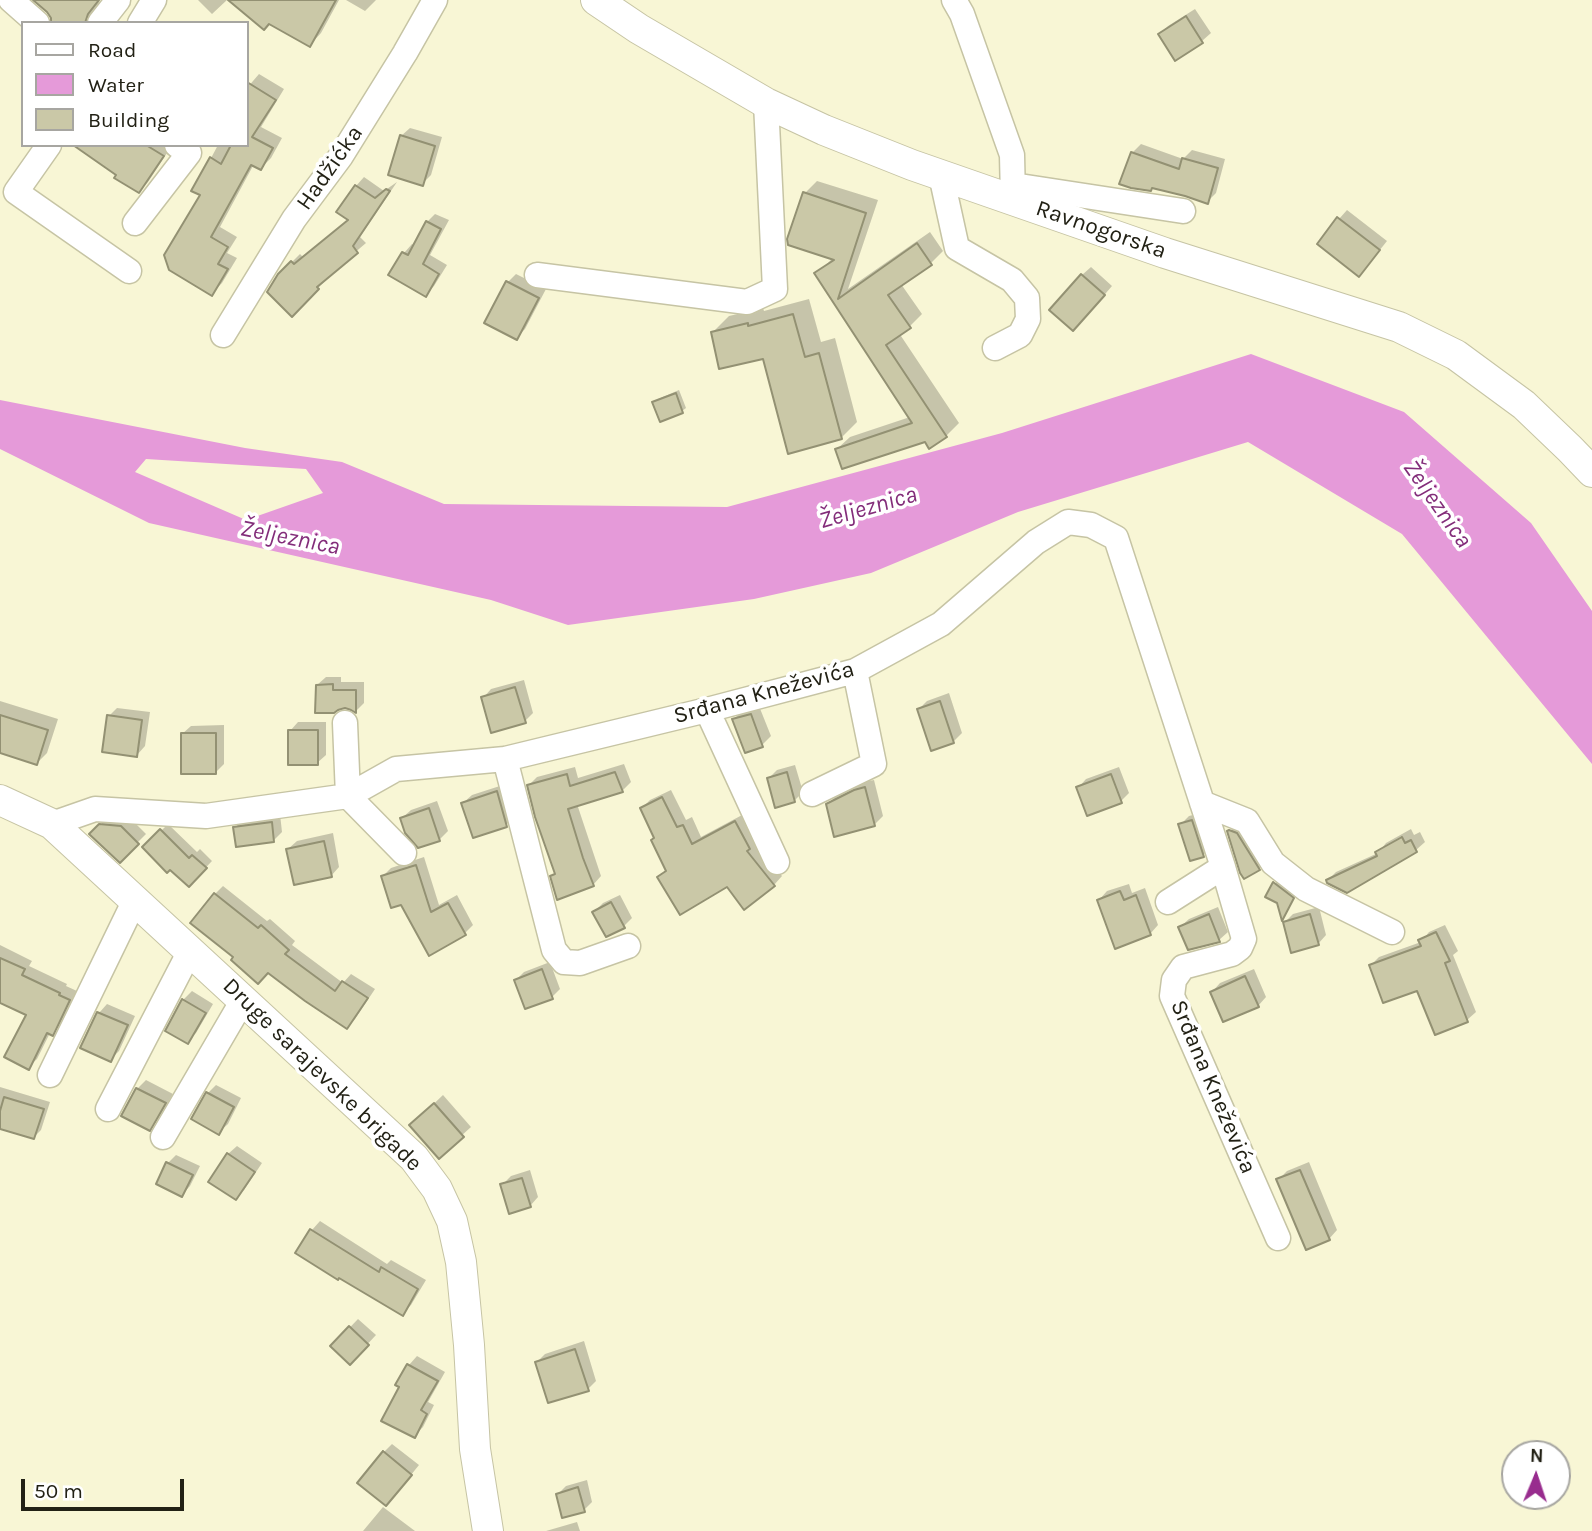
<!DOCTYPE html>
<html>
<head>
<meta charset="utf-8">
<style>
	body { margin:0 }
	#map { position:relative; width:1592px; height:1531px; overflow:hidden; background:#f8f6d5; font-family:Karla,sans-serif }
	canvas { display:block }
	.legend { position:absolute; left:21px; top:21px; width:228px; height:126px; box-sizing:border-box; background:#fff; border:2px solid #a7a6a1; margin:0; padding:9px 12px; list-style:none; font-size:21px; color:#222115 }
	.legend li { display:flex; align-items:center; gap:14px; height:35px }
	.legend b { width:35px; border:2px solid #a7a6a1 }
	.north { position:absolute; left:1501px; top:1440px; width:70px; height:70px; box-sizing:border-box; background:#fff; border:2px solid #a7a6a1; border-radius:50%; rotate:2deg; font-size:19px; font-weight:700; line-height:28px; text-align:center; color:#222115 }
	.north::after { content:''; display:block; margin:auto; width:24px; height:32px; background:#982c8e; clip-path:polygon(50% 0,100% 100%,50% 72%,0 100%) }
	.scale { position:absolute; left:21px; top:1479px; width:163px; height:32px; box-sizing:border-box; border:4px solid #222115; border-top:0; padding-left:9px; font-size:21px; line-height:24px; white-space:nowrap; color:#222115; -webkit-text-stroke:5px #fff; paint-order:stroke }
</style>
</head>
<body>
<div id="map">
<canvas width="1592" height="1531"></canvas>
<ul class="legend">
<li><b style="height:9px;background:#fff"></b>Road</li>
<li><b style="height:19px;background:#e59ad9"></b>Water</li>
<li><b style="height:19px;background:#cac8a7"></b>Building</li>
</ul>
<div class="north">N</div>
<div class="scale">50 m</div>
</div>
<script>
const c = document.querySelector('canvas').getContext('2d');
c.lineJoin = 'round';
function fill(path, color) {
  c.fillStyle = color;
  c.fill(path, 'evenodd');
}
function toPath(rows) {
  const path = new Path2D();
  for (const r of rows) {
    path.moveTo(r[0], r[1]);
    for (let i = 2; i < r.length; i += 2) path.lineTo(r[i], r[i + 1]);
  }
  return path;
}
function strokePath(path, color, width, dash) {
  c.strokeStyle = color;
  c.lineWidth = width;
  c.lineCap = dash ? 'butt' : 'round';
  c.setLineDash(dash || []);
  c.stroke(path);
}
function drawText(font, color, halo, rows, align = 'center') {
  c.font = font + ' Karla,sans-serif';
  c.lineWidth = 7;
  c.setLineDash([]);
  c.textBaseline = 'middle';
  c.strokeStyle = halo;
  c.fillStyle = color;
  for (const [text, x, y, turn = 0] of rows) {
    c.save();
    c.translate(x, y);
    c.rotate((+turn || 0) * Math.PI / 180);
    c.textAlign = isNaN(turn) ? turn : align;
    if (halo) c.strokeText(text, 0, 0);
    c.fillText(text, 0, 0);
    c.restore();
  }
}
fill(toPath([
	[1251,354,1404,412,1531,523,1592,611,1592,764,1402,534,1248,442,1018,512,871,573,754,599,568,625,491,600,149,523,0,449,0,400,245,448,342,462,444,504,727,507,1002,433],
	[146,459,306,469,323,493,246,520,135,472]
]), '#e59ad9');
fill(toPath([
	[36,0,100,0,98,6,99,14,95,23,53,23,52,17],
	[198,0,227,0,212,14],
	[231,0,339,0,321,33,310,45],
	[346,0,376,0,365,11],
	[1195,9,1211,33,1202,41,1175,59,1160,34,1168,26],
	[259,74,284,89,261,127,282,138,271,158,261,168,254,164,220,227,237,237,227,253,237,258,222,283,212,293,202,195,194,190,218,145,247,145,247,88],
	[410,128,442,137,431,175,422,184,401,136],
	[1141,144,1183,159,1192,150,1225,159,1216,193,1207,202,1153,187,1132,153],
	[76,145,169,145,171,147,148,182,139,191],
	[364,177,384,191,397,182,360,237,366,243,325,278,326,280,292,314,279,275,300,254,303,257,350,219,356,186],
	[817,181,878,200,848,289,930,232,943,251,931,263,901,284,922,314,910,326,899,333,959,423,946,436,930,447,925,440,837,449,850,437,910,417,816,274,833,258,805,193],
	[1347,210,1387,241,1367,266,1339,219],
	[435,214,449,220,430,255,447,265,434,286,425,295,404,253,412,244,415,246,427,222],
	[1091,267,1112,286,1082,321,1082,275],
	[516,274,546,289,525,329,516,338,508,282],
	[809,299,821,342,835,338,857,422,841,438,764,357,713,332,729,316,763,308,764,311],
	[679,390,686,408,682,411,654,402,658,399],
	[326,677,341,677,341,682,364,682,364,703,356,711,317,685],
	[524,680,533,713,525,721,483,698,491,689],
	[949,693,962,733,954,741,932,748,919,709,927,701],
	[0,701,58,719,47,753,37,763,0,753],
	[759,706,771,736,762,745,734,719,742,711],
	[117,708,150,712,145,746,137,755,109,716],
	[298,722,326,722,326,755,317,763,290,731],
	[224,725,224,764,216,772,182,734,191,726],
	[624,764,631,782,622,791,577,804,601,876,593,885,552,877,556,873,529,785,537,777,575,767,578,778],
	[795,765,803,792,794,801,769,778,777,770],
	[1119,767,1129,793,1121,801,1078,788,1086,779],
	[874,780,883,816,874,825,828,804,836,796,864,782],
	[506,784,515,816,506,825,463,803,472,795],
	[671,790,686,820,692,817,701,837,744,814,755,842,782,876,774,885,659,877,667,869,656,837,642,808,650,800],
	[437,801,448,831,439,840,402,818,411,810],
	[1201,813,1212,847,1203,855,1180,825,1189,816],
	[280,814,282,832,273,841,235,828,243,819],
	[109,816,130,818,146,834,120,860,92,834],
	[1238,823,1267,860,1259,869,1229,832],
	[168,824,197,852,200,849,212,861,189,885,145,847],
	[1411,829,1414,835,1420,832,1425,842,1416,850,1347,891,1328,880,1336,872,1378,853,1386,843],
	[333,833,339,867,331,876,288,849,297,841],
	[424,857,439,905,457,895,473,925,465,933,401,903,383,876,391,868],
	[1278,879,1296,894,1283,918,1279,902,1268,896],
	[1129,884,1132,893,1145,888,1158,925,1150,934,1099,900,1107,891],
	[223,886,267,921,270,919,295,941,292,945,343,983,351,974,375,989,355,1019,347,1027,268,972,236,956,215,894],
	[620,895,632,918,624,926,594,912,603,903],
	[1218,907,1228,932,1219,940,1189,948,1180,927,1189,919],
	[1319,907,1326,935,1318,944,1285,922,1293,914],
	[1445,925,1458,951,1453,955,1476,1012,1467,1020,1418,989,1371,965,1379,957,1421,942,1429,932],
	[0,945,32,961,29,966,67,984,66,986,77,991,61,1025,52,1034,50,1033,37,1059,28,1067,29,1015,0,1001],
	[550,962,560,989,552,997,516,980,524,972],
	[1254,969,1266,997,1258,1006,1212,992,1220,983],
	[192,991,213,1004,196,1033,187,1041,168,1030,183,1000],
	[107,1004,135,1016,119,1051,111,1059,99,1013],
	[146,1080,173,1094,158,1120,149,1129,137,1089],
	[216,1085,241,1098,228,1124,219,1132,208,1093],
	[0,1087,50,1102,41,1130,34,1137,0,1127,2,1111,0,1111],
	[443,1095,471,1127,439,1156,420,1117],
	[237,1146,262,1163,244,1190,235,1198,228,1154],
	[176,1155,200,1166,190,1186,182,1195,168,1163],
	[1309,1162,1337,1230,1329,1239,1278,1180,1287,1171],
	[530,1170,538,1197,530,1206,502,1185,511,1176],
	[320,1221,387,1264,391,1260,426,1280,411,1305,403,1313,297,1253,312,1230],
	[358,1319,376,1335,350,1363,332,1346],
	[584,1341,596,1381,588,1389,537,1362,545,1354],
	[417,1356,445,1372,428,1402,434,1405,423,1427,414,1436,401,1386,398,1384,409,1365],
	[392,1444,419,1465,394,1496,384,1452],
	[587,1480,592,1502,584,1510,558,1494,566,1486],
	[383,1507,415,1531,363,1531],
	[577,1522,580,1531,546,1531]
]), '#0003');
const building = toPath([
	[33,0,99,0,88,14,85,23,51,23,51,18,47,12,33,0],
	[228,0,336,0,310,47,269,24,264,30,228,0],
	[1186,16,1203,43,1175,61,1158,34,1186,16],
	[247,82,276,100,252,137,273,148,261,170,251,165,211,237,228,247,218,264,228,269,212,296,169,270,164,255,200,195,191,191,210,157,221,164,231,145,247,145,247,82],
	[400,135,435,146,423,186,388,175,400,135],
	[73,145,146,145,164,156,139,193,114,178,116,175,73,145],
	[1131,152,1179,169,1182,158,1218,168,1208,204,1185,196,1152,188,1151,191,1131,188,1119,184,1131,152],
	[355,185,375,198,386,189,390,191,353,246,358,253,317,287,319,289,292,317,267,292,278,274,291,261,294,264,348,220,336,212,355,185],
	[803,192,866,213,838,299,917,243,932,265,888,295,911,328,886,345,947,437,929,449,925,442,842,469,835,449,912,423,814,273,834,260,788,245,787,239,803,192],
	[1337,217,1380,250,1359,277,1317,244,1337,217],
	[426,221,441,229,423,264,439,274,426,297,388,275,402,252,408,255,426,221],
	[1081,274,1105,295,1073,331,1049,310,1081,274],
	[506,281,539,298,517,340,484,323,506,281],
	[793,314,805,357,819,353,842,439,788,454,763,359,719,369,711,332,748,323,748,326,793,314],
	[676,393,683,413,660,422,652,402,676,393],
	[333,684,333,690,356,690,356,713,351,710,345,708,338,710,334,713,315,713,316,685,333,684],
	[515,687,526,723,491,733,481,697,515,687],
	[940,701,954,743,931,751,917,709,940,701],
	[751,714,763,747,745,753,732,719,751,714],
	[0,715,48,730,37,765,0,753,0,715],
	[107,715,142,720,137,757,102,752,107,715],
	[288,730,318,730,318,765,288,765,288,730],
	[181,733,216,733,216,774,181,774,181,733],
	[615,772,623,792,568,809,583,858,594,886,557,900,550,876,555,874,535,817,527,785,567,774,570,786,615,772],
	[787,772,795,802,775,808,767,778,787,772],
	[1111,774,1122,803,1087,816,1076,787,1111,774],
	[865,787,875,826,834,837,826,804,854,790,865,787],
	[497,791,507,827,473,838,461,803,497,791],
	[662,797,677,827,683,825,692,844,735,821,750,849,747,851,775,886,744,910,727,887,680,915,657,877,666,871,651,840,654,838,640,808,662,797],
	[429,808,440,841,418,848,405,833,400,818,429,808],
	[1192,820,1204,857,1190,861,1178,824,1192,820],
	[272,822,274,842,236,847,233,827,272,822],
	[99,824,121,826,139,844,120,863,89,834,99,824],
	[160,829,189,858,192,855,207,868,189,887,170,870,167,873,142,847,160,829],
	[1229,830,1237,833,1260,870,1244,879,1240,873,1227,831,1229,830],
	[1402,837,1405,843,1411,840,1417,852,1347,893,1327,883,1326,880,1377,856,1375,852,1402,837],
	[324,841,332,877,294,885,286,849,324,841],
	[416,865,431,912,448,903,466,935,429,956,401,905,391,908,381,876,416,865],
	[1273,882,1294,898,1282,921,1277,903,1265,897,1273,882],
	[1120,891,1124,900,1136,895,1151,935,1115,949,1097,900,1120,891],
	[214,893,258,928,261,925,289,950,285,954,335,991,342,981,368,998,347,1029,305,1001,268,973,258,984,231,960,233,957,190,923,214,893],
	[611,902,625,928,606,937,592,912,611,902],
	[1209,914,1220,942,1188,950,1178,927,1209,914],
	[1310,914,1319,945,1291,953,1283,922,1310,914],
	[1436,932,1450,961,1445,963,1468,1022,1435,1035,1417,991,1383,1003,1369,965,1421,946,1418,940,1436,932],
	[0,958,25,969,22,975,60,993,59,995,70,1000,53,1036,47,1033,29,1070,4,1057,26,1015,0,1003,0,958],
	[542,969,553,999,525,1009,514,980,542,969],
	[1245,976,1259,1007,1223,1022,1210,992,1245,976],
	[182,999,206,1013,188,1044,165,1031,182,999],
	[97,1012,128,1025,111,1062,80,1048,97,1012],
	[136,1088,166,1103,150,1131,121,1116,136,1088],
	[206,1092,234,1107,219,1135,191,1119,206,1092],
	[4,1097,44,1109,34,1139,0,1129,0,1111,4,1097],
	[434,1103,464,1137,439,1159,409,1125,434,1103],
	[227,1153,255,1172,236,1200,208,1182,227,1153],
	[166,1162,193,1175,182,1197,156,1184,166,1162],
	[1300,1170,1330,1240,1306,1250,1276,1179,1300,1170],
	[522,1178,531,1207,509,1214,500,1184,522,1178],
	[310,1229,379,1272,381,1267,418,1289,403,1316,339,1278,338,1280,295,1253,310,1229],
	[349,1326,369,1345,350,1365,330,1346,349,1326],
	[575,1349,589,1391,548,1403,535,1362,575,1349],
	[407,1364,438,1381,421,1410,427,1414,415,1438,381,1421,399,1387,395,1385,407,1364],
	[383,1451,412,1475,386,1506,357,1483,383,1451],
	[578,1487,585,1512,562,1518,556,1494,578,1487]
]);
fill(building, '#cac8a7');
strokePath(building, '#939173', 2);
const minor = toPath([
	[11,0,37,23],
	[954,0,962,14,1012,155,1013,199],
	[100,23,118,0],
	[140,23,154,0],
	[49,145,16,192,129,271],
	[941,175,957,248,1012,280,1027,298,1028,319,1020,335,995,348],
	[1013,185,1183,211],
	[135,223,189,153,177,145],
	[537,275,747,302,775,289,766,103],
	[223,335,294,219,341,156,405,53,435,0],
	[707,710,777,862],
	[345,723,348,796,404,853],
	[505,759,554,950,564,962,580,963,628,946],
	[812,794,874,764,855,671],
	[1202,803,1247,821,1273,863,1306,889,1392,932],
	[52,824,95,809,206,816,348,796,396,769,505,759,707,710,855,671,941,624,1036,542,1068,522,1091,525,1116,538,1223,867,1244,939,1240,948,1232,954,1183,967,1174,980,1172,996,1278,1238],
	[1168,902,1223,867],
	[50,1075,135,900],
	[108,1109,190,951],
	[163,1137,243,1000]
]);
const major = toPath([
	[596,0,639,29,766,103,824,130,912,165,1165,253,1399,327,1456,355,1524,405,1570,449,1592,472],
	[0,800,52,824,414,1158,437,1189,452,1221,461,1262,469,1345,475,1449,488,1531]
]);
strokePath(minor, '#c6c4a4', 27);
strokePath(major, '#c6c4a4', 32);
strokePath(minor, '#fff', 24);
strokePath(major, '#fff', 30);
drawText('23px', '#222115', '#fff', [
	["Hadžićka",330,168,-55],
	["Ravnogorska",1101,230,19],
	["Srđana Kneževića",764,693,-15],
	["Druge sarajevske brigade",322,1075,44],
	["Srđana Kneževića",1213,1087,67]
]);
drawText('italic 24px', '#832d7a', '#fff', [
	["Željeznica",1437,504,55],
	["Željeznica",868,508,-16],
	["Željeznica",290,538,11]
]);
</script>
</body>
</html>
